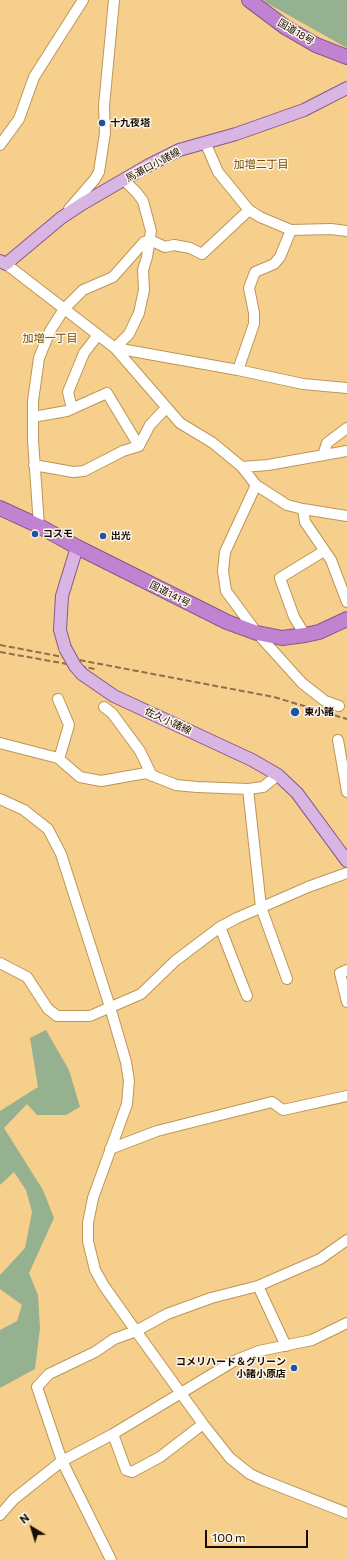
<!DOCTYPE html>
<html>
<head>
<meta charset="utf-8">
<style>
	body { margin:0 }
	#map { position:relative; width:347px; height:1560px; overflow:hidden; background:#f7cf8d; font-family:Commissioner,sans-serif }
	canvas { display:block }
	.north { position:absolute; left:12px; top:1508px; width:40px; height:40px; -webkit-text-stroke:3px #fdf5e9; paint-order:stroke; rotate:322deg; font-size:11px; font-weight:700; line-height:16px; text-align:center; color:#170c00 }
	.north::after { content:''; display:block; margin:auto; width:14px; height:18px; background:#170c00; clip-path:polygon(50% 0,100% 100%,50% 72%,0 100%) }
	.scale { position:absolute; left:205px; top:1530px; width:103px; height:18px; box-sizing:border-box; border:2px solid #170c00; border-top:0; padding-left:5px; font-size:12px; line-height:14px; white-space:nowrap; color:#170c00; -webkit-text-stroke:3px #fdf5e9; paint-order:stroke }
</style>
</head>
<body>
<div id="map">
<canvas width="347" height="1560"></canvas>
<div class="north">N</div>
<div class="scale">100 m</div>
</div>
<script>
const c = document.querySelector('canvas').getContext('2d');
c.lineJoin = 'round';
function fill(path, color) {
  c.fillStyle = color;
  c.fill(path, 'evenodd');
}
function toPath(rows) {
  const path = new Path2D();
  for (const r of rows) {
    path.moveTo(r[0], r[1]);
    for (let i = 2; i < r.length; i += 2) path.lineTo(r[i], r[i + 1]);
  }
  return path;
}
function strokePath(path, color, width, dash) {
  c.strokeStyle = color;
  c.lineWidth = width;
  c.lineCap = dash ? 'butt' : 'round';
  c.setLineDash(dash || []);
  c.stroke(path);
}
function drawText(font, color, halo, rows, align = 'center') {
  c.font = font + ' Commissioner,"Noto Sans JP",sans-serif';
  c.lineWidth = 3;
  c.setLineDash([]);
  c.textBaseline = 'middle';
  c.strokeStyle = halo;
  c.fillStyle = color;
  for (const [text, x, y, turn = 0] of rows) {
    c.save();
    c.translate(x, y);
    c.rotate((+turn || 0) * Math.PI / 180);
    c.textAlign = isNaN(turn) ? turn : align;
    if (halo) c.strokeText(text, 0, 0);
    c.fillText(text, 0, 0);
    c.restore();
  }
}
fill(toPath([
	[264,0,347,0,347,48,265,2],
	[46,1030,69,1070,80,1107,66,1115,37,1115,27,1104,4,1128,43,1190,54,1218,29,1273,38,1295,40,1328,35,1369,0,1388,0,1330,17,1321,22,1305,0,1289,0,1275,25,1248,32,1212,26,1190,14,1172,0,1185,0,1111,38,1087,30,1038]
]), '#96b18f');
const minor = toPath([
	[205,142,218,172,249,210,260,217,291,230,331,229,347,231],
	[0,145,19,119,34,77,83,0],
	[69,209,95,179,99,172,105,133,104,106,114,0],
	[150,240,165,247,174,245,190,248,202,254,249,210],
	[6,264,115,348,180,423,213,443,242,467,256,485,287,505,303,509,347,516],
	[115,348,238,370,303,384,347,388],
	[115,348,129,334,139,313,144,290,143,270,147,257,151,231,143,201,137,193,124,180],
	[238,370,254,324,254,313,249,288,255,272,274,264,280,257,291,230],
	[72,409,68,392,84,353,98,335],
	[33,417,67,411,107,393,139,446,123,451,84,471,73,472,34,465],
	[139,446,150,425,166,408],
	[323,455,327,443,347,428],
	[242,467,268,465,347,451],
	[256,485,225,552,223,571,226,591,257,633,302,683,325,701,339,706],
	[303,509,305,522,331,560,347,602],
	[39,526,33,440,33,401,39,358,50,331,64,309,83,290,113,277,144,242,150,240],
	[305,635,294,617,280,578,324,551],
	[58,699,69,725,59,759],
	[104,707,112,713,140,751,152,776],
	[338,740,347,792],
	[0,743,58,758,80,777,101,781,146,773,176,785,197,787,248,789,263,787,278,775],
	[248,789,261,907,287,979],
	[0,799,24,810,48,829,61,854,110,1007,126,1062,129,1081,127,1104,93,1198,88,1223,88,1241,95,1270,104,1286,136,1331,203,1424,230,1458,250,1474,263,1480,347,1513],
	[220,927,247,996],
	[0,963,27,977,48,1009,57,1016,90,1016,141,994,175,961,220,927,237,918,308,887,347,873],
	[347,970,340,973,347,1002],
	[110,1149,157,1131,272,1102,283,1110,347,1096],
	[258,1286,286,1346],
	[113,1434,126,1470,132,1472,160,1457,203,1424],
	[0,1515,14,1499,62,1461,113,1434,234,1361,259,1351,312,1340,347,1323],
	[111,1560,62,1461,37,1387,49,1374,95,1352,114,1339,136,1331,167,1314,211,1298,258,1286,320,1259,347,1240]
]);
const major = toPath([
	[0,261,6,264,61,218,82,204,149,165,179,150,236,134,304,110,347,88],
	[65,648,60,630,62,596,77,547],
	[82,674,114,696,252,760,278,775,297,793,347,861]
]);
const highway = toPath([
	[249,0,285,27,316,45,347,57],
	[0,508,39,526,77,547,227,622,257,633,282,638,305,635,319,632,347,619]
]);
strokePath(minor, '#bd9655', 12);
strokePath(major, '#855988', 14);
strokePath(highway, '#855988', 16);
strokePath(minor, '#fff', 10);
strokePath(major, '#d9b5e3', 12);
strokePath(highway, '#c083d1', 14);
strokePath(toPath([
	[0,645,274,697,347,719],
	[0,652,95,669]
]), '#8b7149', 2, [6, 3]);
const majorBridge = toPath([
	[65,648,75,666,82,674]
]);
strokePath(majorBridge, '#855988', 14, []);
strokePath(majorBridge, '#d9b5e3', 12);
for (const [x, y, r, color] of [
	[102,123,4,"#1d52a4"],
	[35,534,4,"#1d52a4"],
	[103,536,4,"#1d52a4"],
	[295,712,5,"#1d52a4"],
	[294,1368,4,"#1d52a4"]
]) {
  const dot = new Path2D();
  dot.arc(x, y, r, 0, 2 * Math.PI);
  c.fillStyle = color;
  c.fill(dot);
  strokePath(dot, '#fdf5e9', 1.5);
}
drawText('10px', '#170c00', '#fdf5e9', [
	["国道18号",296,32,31],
	["馬瀬口小諸線",153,165,-28],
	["国道141号",170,594,27],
	["佐久小諸線",168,721,25]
]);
drawText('bold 10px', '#170c00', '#fdf5e9', [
	["十九夜塔",110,123],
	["コスモ",43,534],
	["出光",111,536],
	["東小諸",304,712],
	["コメリハード＆グリーン",286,1362,"right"],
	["小諸小原店",286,1374,"right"]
], 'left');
drawText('11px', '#735000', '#fdf5e9', [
	["加増二丁目",261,164],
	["加増一丁目",50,338]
]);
</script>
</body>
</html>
